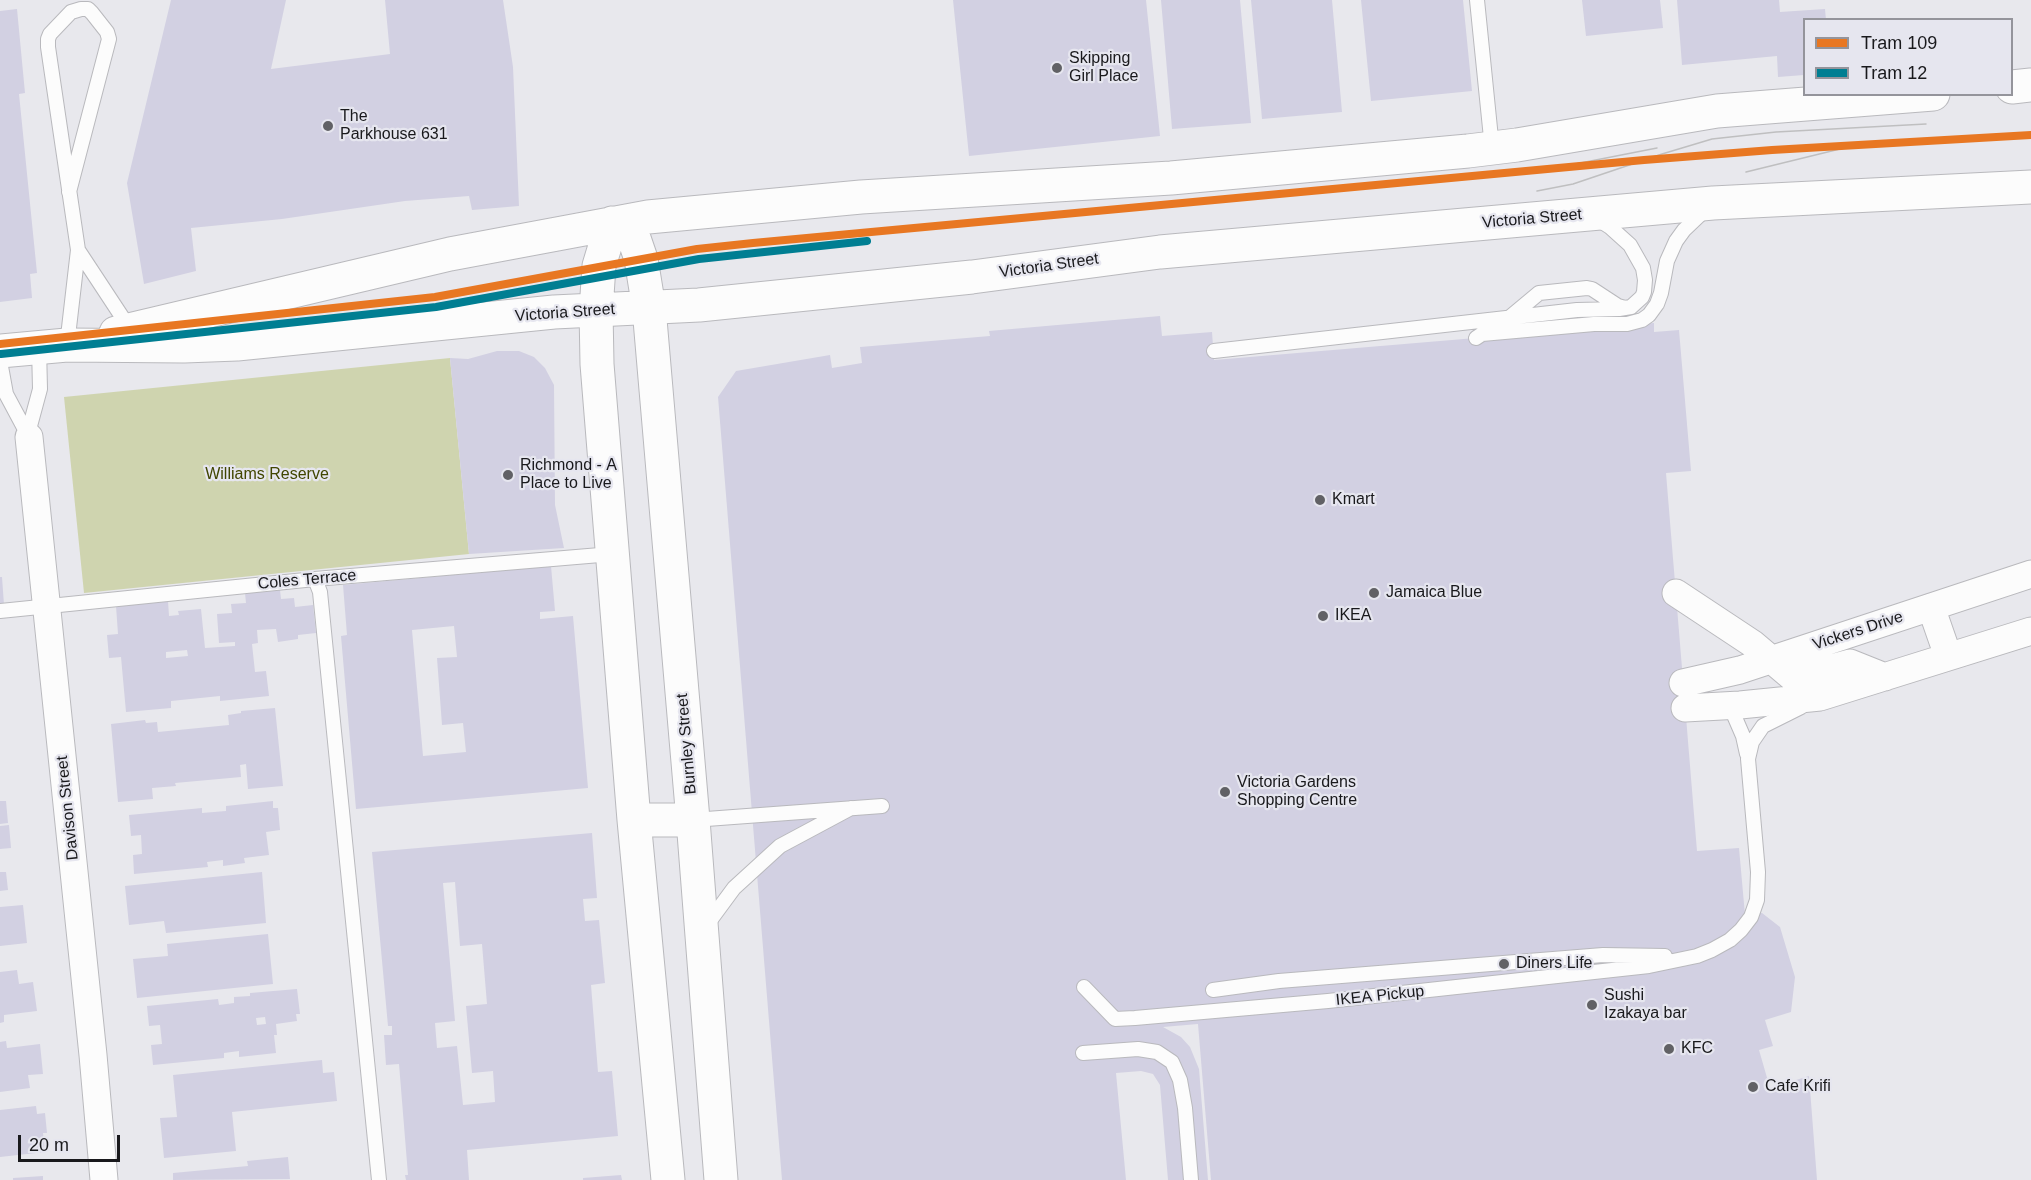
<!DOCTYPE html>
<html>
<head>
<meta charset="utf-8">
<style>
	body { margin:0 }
	#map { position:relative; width:2031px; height:1180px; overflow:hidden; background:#e8e8ed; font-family:Helvetica,sans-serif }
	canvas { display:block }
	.legend { position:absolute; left:1803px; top:18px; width:210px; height:78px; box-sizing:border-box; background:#e6e6ef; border:2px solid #94949b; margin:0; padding:8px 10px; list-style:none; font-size:18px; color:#19191c }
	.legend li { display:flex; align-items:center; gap:12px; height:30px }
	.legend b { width:30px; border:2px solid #94949b }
	.scale { position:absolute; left:18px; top:1135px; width:102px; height:27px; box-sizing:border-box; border:3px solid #19191c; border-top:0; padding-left:8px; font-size:18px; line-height:21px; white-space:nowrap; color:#19191c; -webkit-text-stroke:4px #e6e6ef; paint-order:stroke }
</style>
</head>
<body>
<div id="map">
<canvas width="2031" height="1180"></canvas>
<ul class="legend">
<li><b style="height:8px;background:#e87722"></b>Tram 109</li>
<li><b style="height:8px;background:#007e92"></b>Tram 12</li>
</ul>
<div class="scale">20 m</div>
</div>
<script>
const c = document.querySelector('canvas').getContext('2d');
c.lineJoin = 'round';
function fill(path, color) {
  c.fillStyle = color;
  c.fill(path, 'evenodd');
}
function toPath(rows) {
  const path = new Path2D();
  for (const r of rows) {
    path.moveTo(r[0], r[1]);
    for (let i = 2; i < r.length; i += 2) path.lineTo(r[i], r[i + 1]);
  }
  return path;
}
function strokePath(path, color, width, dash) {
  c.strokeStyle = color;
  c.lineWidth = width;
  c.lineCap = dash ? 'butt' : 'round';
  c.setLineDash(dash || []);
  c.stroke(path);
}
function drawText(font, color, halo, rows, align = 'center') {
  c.font = font + ' Helvetica,sans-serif';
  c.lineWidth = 4.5;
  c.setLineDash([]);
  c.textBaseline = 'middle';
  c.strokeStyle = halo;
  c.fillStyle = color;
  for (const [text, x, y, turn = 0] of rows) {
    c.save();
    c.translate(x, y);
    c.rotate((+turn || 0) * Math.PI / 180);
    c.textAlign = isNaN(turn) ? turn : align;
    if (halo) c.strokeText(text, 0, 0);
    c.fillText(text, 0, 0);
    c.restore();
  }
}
fill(toPath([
	[450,358,469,554,84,593,64,397]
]), '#cfd4af');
fill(toPath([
	[171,0,286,0,271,69,390,54,385,0,503,0,513,67,519,206,472,210,469,196,405,201,282,219,191,228,196,271,144,284,127,183],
	[953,0,1146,0,1160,136,969,156],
	[1161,0,1240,0,1251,123,1172,129],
	[1251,0,1332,0,1342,112,1262,119],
	[1361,0,1463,0,1472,91,1371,101],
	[1582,0,1660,0,1663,28,1586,36],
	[1677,0,1779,0,1780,12,1825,9,1826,20,1804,20,1804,75,1778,77,1777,56,1682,65],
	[17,9,25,93,19,94,37,273,30,274,32,298,0,302,0,11],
	[1160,316,1162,336,1212,332,1214,360,1654,323,1654,332,1679,330,1691,471,1666,473,1697,851,1739,848,1745,915,1762,913,1780,927,1795,977,1791,1012,1765,1020,1773,1046,1759,1050,1770,1088,1809,1076,1817,1180,1211,1180,1198,1024,1163,1027,1181,1037,1190,1047,1199,1069,1208,1180,1168,1180,1160,1085,1153,1074,1141,1071,1116,1073,1126,1180,782,1180,718,397,736,371,830,355,832,368,862,363,860,347,990,336,989,331],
	[497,351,519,351,534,357,545,368,554,385,555,505,564,548,469,554,450,358,468,359],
	[551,566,555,611,540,612,540,619,573,616,588,788,356,809,341,636,347,635,343,585],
	[454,626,457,657,437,658,442,725,463,723,466,752,423,756,412,630],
	[0,577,2,577,4,605,0,605],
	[280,590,281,599,294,598,295,607,313,605,316,633,298,635,298,639,278,642,276,629,257,630,258,643,252,644,255,672,266,671,269,696,220,701,220,696,171,701,171,708,126,712,121,657,109,658,107,635,118,634,116,606,168,601,169,616,179,615,178,611,201,609,205,648,235,646,235,642,219,643,217,614,232,613,231,604,246,603,245,593],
	[187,650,188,656,166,658,166,652],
	[275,708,283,786,248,789,246,764,240,765,241,777,175,783,176,786,152,788,153,799,118,802,111,724,145,720,146,723,157,722,158,732,229,725,228,715,241,713,241,711],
	[0,801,6,801,8,823,0,824],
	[273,801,273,808,278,808,280,830,266,832,269,855,244,858,245,863,223,866,223,860,207,862,208,867,134,874,133,855,142,854,141,835,131,836,129,815,202,808,202,813,226,811,226,806],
	[9,825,11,848,0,849,0,826],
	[592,833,597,898,583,899,585,921,599,920,605,983,591,985,598,1072,612,1071,618,1136,467,1150,469,1180,406,1180,405,1175,408,1175,399,1064,386,1065,384,1035,392,1035,392,1026,388,1026,372,852],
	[455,882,460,946,482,944,487,1004,466,1006,472,1073,493,1071,495,1102,463,1105,457,1046,437,1048,435,1023,455,1021,443,883],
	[0,872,6,872,8,890,0,891],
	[262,872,266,923,166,933,164,921,129,925,125,886],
	[23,905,27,943,0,946,0,907],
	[268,934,273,984,137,998,133,959,168,956,167,944],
	[17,970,19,984,33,982,37,1011,4,1015,4,1022,0,1023,0,972],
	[297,989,300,1014,296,1014,297,1021,276,1024,277,1035,274,1035,276,1053,239,1057,239,1051,224,1053,224,1058,153,1065,151,1045,162,1044,160,1025,149,1026,147,1006,218,999,219,1005,234,1003,234,997,250,996,250,993],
	[265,1017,266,1024,257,1025,256,1018],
	[6,1041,7,1048,40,1044,43,1074,28,1075,30,1088,0,1092,0,1042],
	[322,1060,323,1073,334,1072,337,1101,232,1112,236,1151,164,1158,160,1118,177,1117,173,1075],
	[36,1106,37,1114,45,1113,47,1133,43,1133,45,1152,0,1157,0,1110],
	[288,1157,290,1179,173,1180,173,1173,248,1166,247,1161],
	[621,1175,622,1180,583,1180,583,1178],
	[43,1176,43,1180,13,1180,13,1178]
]), '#d2d0e2');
const lane = toPath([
	[1477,0,1492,148],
	[78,250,130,329],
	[1509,318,1539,293,1587,288,1592,289,1618,306,1625,308],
	[1476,338,1482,334,1594,324,1627,324,1642,320,1649,315,1657,304,1661,293,1667,261,1676,241,1684,230,1705,210],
	[67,345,78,250,48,47,48,39,50,34,71,12,81,9,88,9,92,13,107,32,109,39,69,192],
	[1214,351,1577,310,1619,309,1631,307,1642,297,1644,292,1645,280,1643,268,1630,245,1610,227,1596,218],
	[0,361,6,394,29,437],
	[29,437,30,426,40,389,39,347],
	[315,579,320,592,379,1180],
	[0,611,315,579,612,554],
	[1730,706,1743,736,1747,754],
	[693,820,882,806],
	[706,926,734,888,780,846,851,808],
	[1084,987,1115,1019,1135,1018,1328,1001,1649,966,1697,956,1712,950,1730,940,1741,930,1751,917,1757,900,1758,872,1748,759,1752,742,1763,726,1801,707],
	[1213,990,1279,981,1603,955,1665,956],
	[1083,1053,1138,1049,1157,1052,1172,1062,1180,1080,1185,1108,1191,1180]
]);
const street = toPath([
	[29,437,93,1055,104,1180],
	[1676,593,1753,644,1792,677,1798,677,1850,663,1885,677],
	[1931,607,1948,656],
	[1683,683,1740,670,2031,574],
	[1685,708,1740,705,1820,697,2031,631]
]);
const secondary = toPath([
	[649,308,693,820,721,1180],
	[596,310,597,364,634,820,668,1180],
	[634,820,693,820]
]);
const primary = toPath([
	[2012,87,2031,85],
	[628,221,641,259,649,308],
	[596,310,599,266,612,223],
	[116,333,450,254,648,217,861,197,1171,178,1468,151,1517,145,1717,111,1933,94],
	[0,351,67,345,184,346,237,344,554,312,699,305,972,277,1160,252,1713,203,2031,187]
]);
strokePath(lane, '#b9b9bd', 16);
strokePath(street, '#b9b9bd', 29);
strokePath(secondary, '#b9b9bd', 35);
strokePath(primary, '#b9b9bd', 35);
strokePath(lane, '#fcfcfc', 14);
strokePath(street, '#fcfcfc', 27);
strokePath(secondary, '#fcfcfc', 33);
strokePath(primary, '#fcfcfc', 33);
strokePath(toPath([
	[1560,167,1657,148],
	[1746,172,1852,146,1872,144],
	[1537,191,1573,184,1662,154,1712,139,1776,132,1926,124]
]), '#bfbfc0', 1.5);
strokePath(toPath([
	[0,344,435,297,697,249,753,243,1644,160,1772,150,2031,135]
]), '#e87722', 8);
strokePath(toPath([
	[1,354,436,307,699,259,867,241]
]), '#007e92', 8);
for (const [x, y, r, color] of [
	[1057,68,6,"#616165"],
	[328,126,6,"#616165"],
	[508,475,6,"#616165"],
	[1320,500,6,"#616165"],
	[1374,593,6,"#616165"],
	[1323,616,6,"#616165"],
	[1225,792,6,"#616165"],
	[1504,964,6,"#616165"],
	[1592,1005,6,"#616165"],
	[1669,1049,6,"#616165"],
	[1753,1087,6,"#616165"]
]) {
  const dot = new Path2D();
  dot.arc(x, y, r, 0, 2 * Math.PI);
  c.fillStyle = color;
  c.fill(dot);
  strokePath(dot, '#e6e6ef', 2);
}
drawText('16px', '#19191c', '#e6e6ef', [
	["Skipping",1069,59],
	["Girl Place",1069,77],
	["The",340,117],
	["Parkhouse 631",340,135],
	["Richmond - A",520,466],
	["Place to Live",520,484],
	["Kmart",1332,500],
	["Jamaica Blue",1386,593],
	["IKEA",1335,616],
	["Victoria Gardens",1237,783],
	["Shopping Centre",1237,801],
	["Diners Life",1516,964],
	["Sushi",1604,996],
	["Izakaya bar",1604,1014],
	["KFC",1681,1049],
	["Cafe Krifi",1765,1087]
], 'left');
drawText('16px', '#19191c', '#e6e6ef', [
	["Victoria Street",1532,219,-5],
	["Victoria Street",1049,266,-8],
	["Victoria Street",565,313,-4],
	["Coles Terrace",307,580,-5],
	["Vickers Drive",1858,631,-18],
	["Burnley Street",687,744,-95],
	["Davison Street",68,808,-96],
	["IKEA Pickup",1380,996,-6]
]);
drawText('16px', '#414600', '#e6e6ef', [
	["Williams Reserve",267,475]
]);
</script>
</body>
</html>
